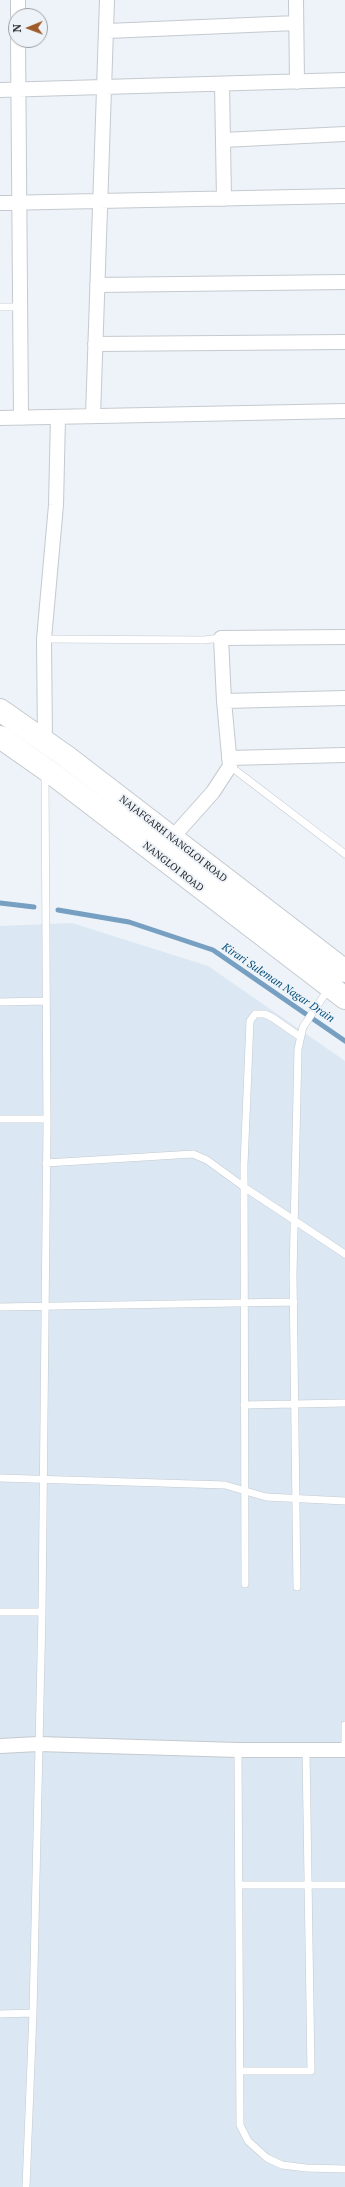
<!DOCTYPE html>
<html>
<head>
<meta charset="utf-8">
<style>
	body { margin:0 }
	#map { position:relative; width:345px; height:2187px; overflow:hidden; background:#edf3f8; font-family:"PT Serif",serif }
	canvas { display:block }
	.north { position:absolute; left:8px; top:8px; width:40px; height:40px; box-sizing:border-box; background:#edf3f8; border:1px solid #9ca1a4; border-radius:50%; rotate:269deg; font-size:11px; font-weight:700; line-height:16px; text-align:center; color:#232527 }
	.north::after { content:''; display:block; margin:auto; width:14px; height:18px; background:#9f5c2a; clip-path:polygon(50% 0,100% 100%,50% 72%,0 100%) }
</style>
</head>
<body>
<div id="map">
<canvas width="345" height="2187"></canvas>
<div class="north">N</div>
</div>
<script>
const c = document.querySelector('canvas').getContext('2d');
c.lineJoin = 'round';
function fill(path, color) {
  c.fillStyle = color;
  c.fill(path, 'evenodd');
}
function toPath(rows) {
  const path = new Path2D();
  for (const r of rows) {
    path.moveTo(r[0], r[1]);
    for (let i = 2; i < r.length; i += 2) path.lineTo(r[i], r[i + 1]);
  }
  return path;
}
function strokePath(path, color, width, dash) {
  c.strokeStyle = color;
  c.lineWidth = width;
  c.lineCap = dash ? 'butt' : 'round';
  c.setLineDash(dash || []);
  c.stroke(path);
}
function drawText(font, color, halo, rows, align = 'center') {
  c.font = font + ' "PT Serif",serif';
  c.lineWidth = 4;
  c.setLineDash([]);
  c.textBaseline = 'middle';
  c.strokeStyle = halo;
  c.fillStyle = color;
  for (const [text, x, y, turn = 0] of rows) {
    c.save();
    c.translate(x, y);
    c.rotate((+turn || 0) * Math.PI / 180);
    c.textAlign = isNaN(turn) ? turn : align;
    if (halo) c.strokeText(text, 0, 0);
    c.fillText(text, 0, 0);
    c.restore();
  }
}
fill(toPath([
	[72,923,208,966,345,1061,345,2187,0,2187,0,926]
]), '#dbe7f2');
strokePath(toPath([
	[0,903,34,907],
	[58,910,129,922,213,950,345,1041]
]), '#769fc2', 5);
const service = toPath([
	[0,307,20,307],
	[44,639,204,640,221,638],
	[230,766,345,854],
	[0,1002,46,1001],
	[0,1119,47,1119],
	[46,1163,193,1154,207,1160,244,1187,345,1254],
	[0,1307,294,1302],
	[244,1405,345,1403],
	[0,1478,225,1485,266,1497,345,1501],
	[245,1584,244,1165,250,1021,255,1014,265,1014,273,1018,299,1036],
	[297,1587,293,1275,298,1049,303,1027,329,988],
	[0,1612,42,1612],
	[238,1750,240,2125,248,2141,267,2158,282,2165,306,2168,345,2169],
	[345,1750,345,1725],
	[239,1885,345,1885],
	[0,2014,33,2013],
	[240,2071,311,2071,306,1750],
	[26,2187,33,2013,42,1612,47,1126,45,772]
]);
const minor = toPath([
	[18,0,18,16],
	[296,0,297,82],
	[107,31,296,23],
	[18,40,21,418],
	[222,84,224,199],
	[0,90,345,80],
	[223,140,345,134],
	[0,203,345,196],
	[97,285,345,282],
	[95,344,345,342],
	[93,416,107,0],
	[0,418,345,411],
	[224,701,221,638,345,637],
	[45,742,44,639,56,505,58,417],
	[229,758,345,755],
	[172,838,213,792,230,766,224,701,345,698],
	[0,1746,38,1744,238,1750,345,1750]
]);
const primary = toPath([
	[0,710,67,757,345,971],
	[0,737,54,775,345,998]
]);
strokePath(service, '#c4cacf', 8);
strokePath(minor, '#c4cacf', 16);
strokePath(primary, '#c4cacf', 24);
strokePath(service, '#fff', 7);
strokePath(minor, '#fff', 14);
strokePath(primary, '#fff', 22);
drawText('10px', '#232527', '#edf3f8', [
	["NAJAFGARH NANGLOI ROAD",173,839,38],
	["NANGLOI ROAD",173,867,38]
]);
drawText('italic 11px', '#054e7b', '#edf3f8', [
	["Kirari Suleman Nagar Drain",278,983,34]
]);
</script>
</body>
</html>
